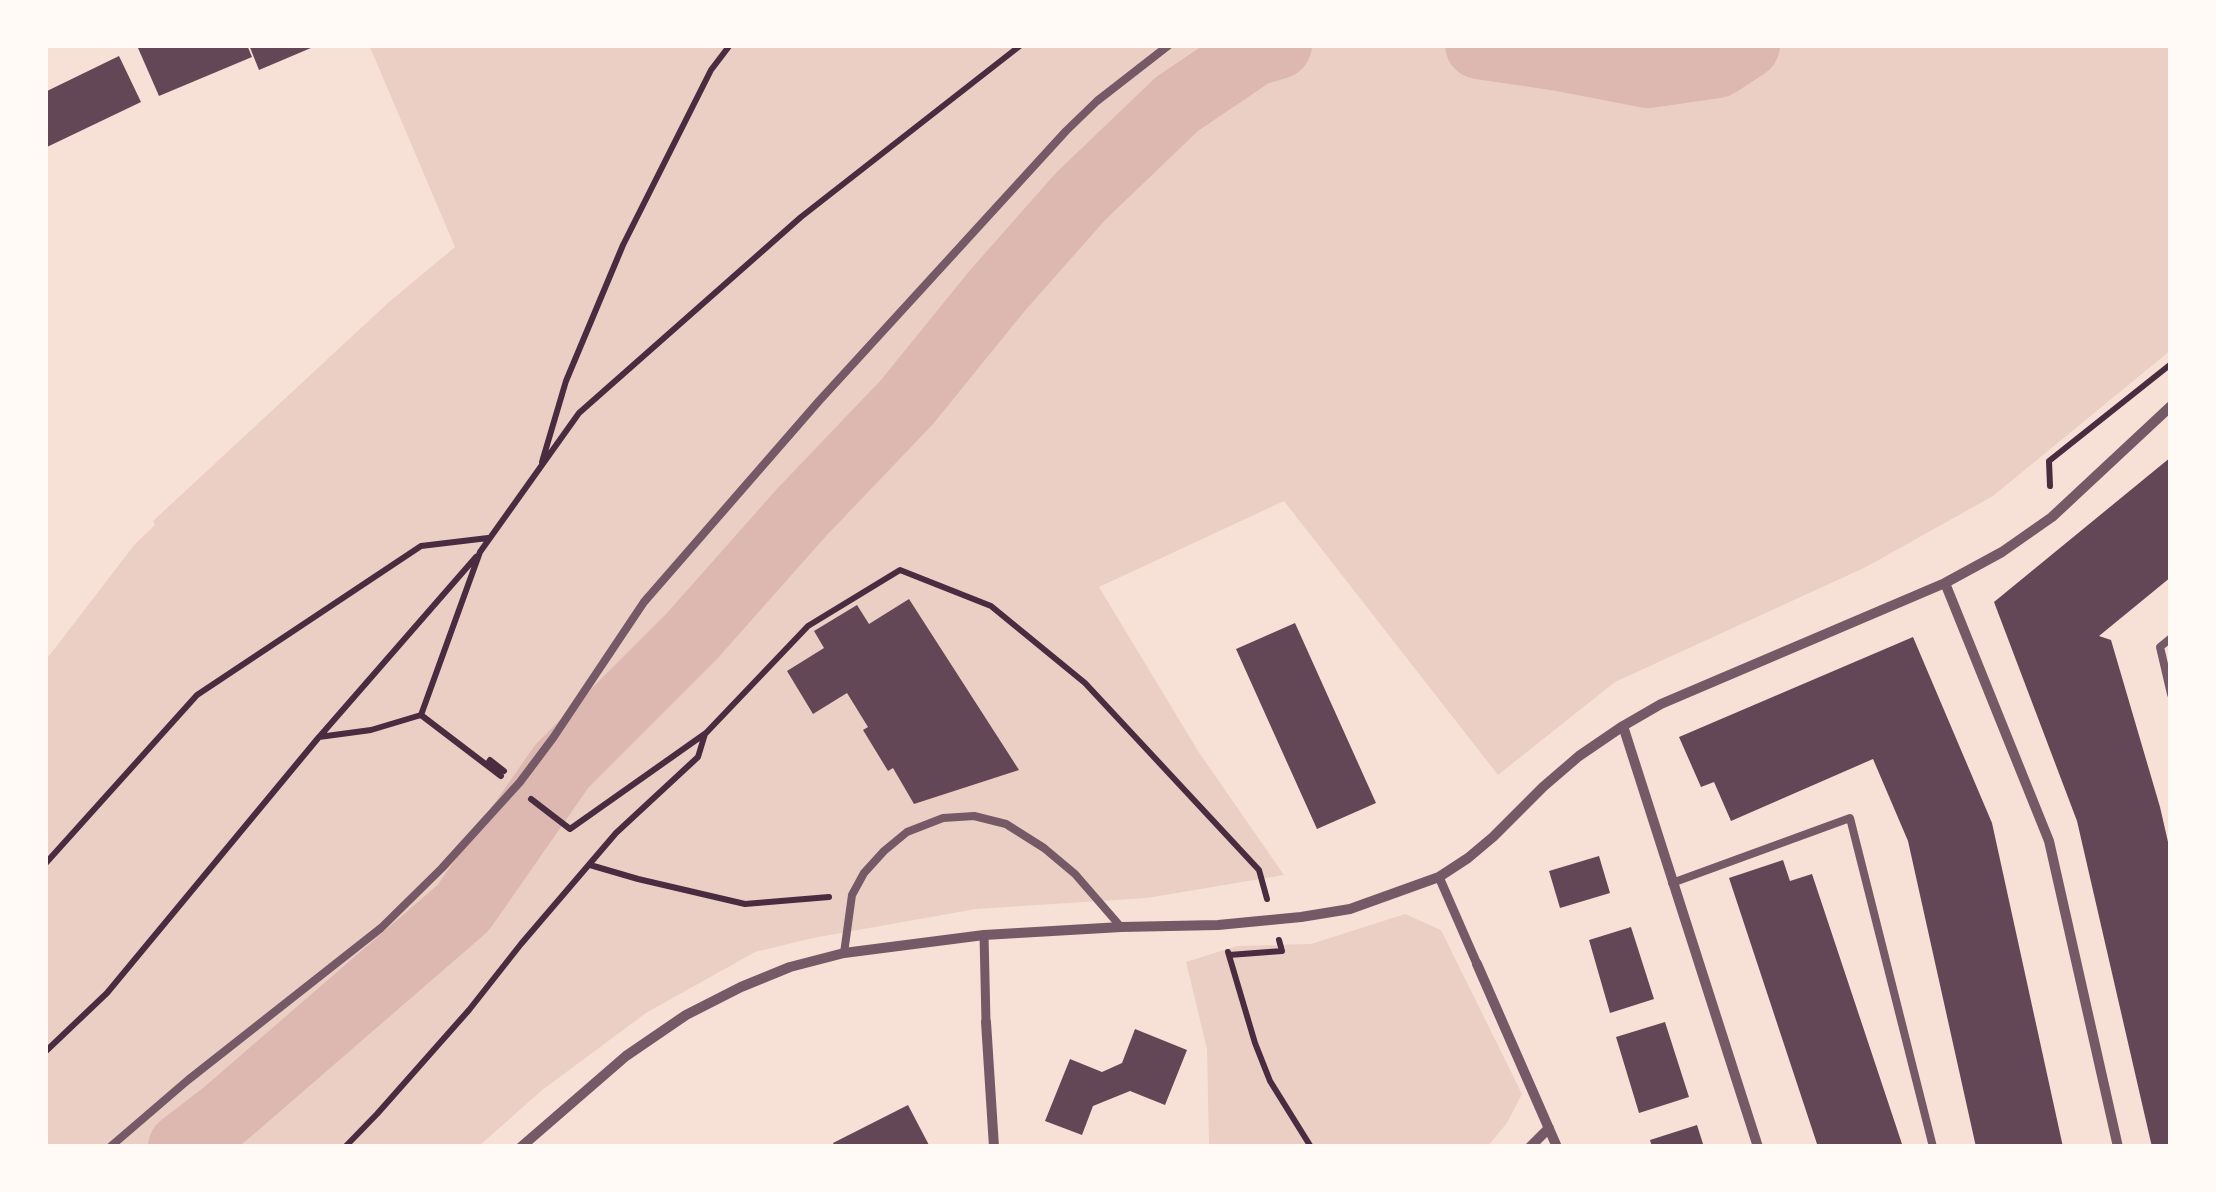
<!DOCTYPE html>
<html>
<head>
<meta charset="utf-8">
<style>
	body { margin:0 }
	#map { position:relative; width:2216px; height:1192px; overflow:hidden; background:#f7e1d7; font-family:"PT Sans",sans-serif }
	canvas { display:block }
	.frame { position:absolute; inset:0; border:48px solid #fffaf5; pointer-events:none }
</style>
</head>
<body>
<div id="map">
<canvas width="2216" height="1192"></canvas>
<div class="frame"></div>
</div>
<script>
const c = document.querySelector('canvas').getContext('2d');
c.lineJoin = 'round';
function fill(path, color) {
  c.fillStyle = color;
  c.fill(path, 'evenodd');
}
function toPath(rows) {
  const path = new Path2D();
  for (const r of rows) {
    path.moveTo(r[0], r[1]);
    for (let i = 2; i < r.length; i += 2) path.lineTo(r[i], r[i + 1]);
  }
  return path;
}
function strokePath(path, color, width, dash) {
  c.strokeStyle = color;
  c.lineWidth = width;
  c.lineCap = dash ? 'butt' : 'round';
  c.setLineDash(dash || []);
  c.stroke(path);
}
fill(toPath([
	[369,45,2171,45,2171,350,1993,496,1866,567,1615,682,1498,775,1284,501,1099,587,1198,751,1284,875,1147,898,976,909,813,938,755,952,646,1013,541,1091,478,1147,45,1147,45,661,135,544,155,525,153,521,389,302,455,247],
	[1405,914,1441,930,1522,1094,1507,1123,1487,1147,1209,1147,1207,1049,1186,962,1237,946,1311,944]
]), '#ebcfc5');
strokePath(toPath([
	[1479,45,1560,57,1648,74,1717,64,1746,45],
	[182,1147,225,1114,463,908,562,766,692,636,801,513,907,402,997,291,1080,197,1177,104,1254,52,1278,45]
]), '#dcb8b0', 68);
fill(toPath([
	[146,45,247,45,252,57,159,96,138,48],
	[249,45,318,45,259,70],
	[119,56,141,102,47,147,45,143,45,92],
	[2171,457,2171,577,2099,636,2111,640,2160,807,2171,855,2171,1147,2152,1147,2077,821,1994,602],
	[909,599,1019,770,914,804,893,768,888,771,863,730,868,727,847,693,813,714,787,671,824,648,814,631,857,605,869,624],
	[1295,623,1376,803,1317,829,1236,649],
	[1913,637,1992,823,2063,1147,1976,1147,1908,841,1873,759,1731,821,1714,782,1701,787,1679,737],
	[1599,856,1610,893,1560,908,1549,871],
	[1783,860,1790,881,1812,874,1903,1147,1818,1147,1729,878],
	[1631,927,1654,999,1610,1013,1589,940],
	[1665,1022,1689,1097,1639,1113,1616,1037],
	[1135,1029,1187,1050,1165,1105,1130,1091,1093,1106,1082,1135,1045,1121,1070,1059,1102,1072,1122,1063],
	[908,1105,930,1147,835,1147,833,1143],
	[1697,1125,1704,1147,1652,1147,1650,1140]
]), '#644757');
strokePath(toPath([
	[542,462,566,381,623,245,711,70,730,45],
	[2050,486,2049,461,2171,364],
	[421,715,501,776],
	[421,715,480,552,579,413,801,217,1021,45],
	[320,736,476,557],
	[487,765,490,760,504,771],
	[531,799,570,829,706,733,808,626,900,570,991,606,1085,683,1259,870,1267,899],
	[45,864,197,695,421,546,488,538],
	[590,865,638,879,745,904,829,897],
	[1228,952,1255,1043,1270,1081,1311,1147],
	[1229,955,1282,951,1279,940],
	[45,1052,107,993,319,737,371,730,421,715],
	[345,1147,377,1114,469,1010,521,944,616,833,698,757,705,734]
]), '#4a2c40', 6);
strokePath(toPath([
	[2171,638,2160,647,2171,694],
	[1672,883,1850,818,1933,1147],
	[844,953,852,895,864,873,884,851,907,832,943,818,974,816,1006,824,1044,848,1075,874,1121,927],
	[110,1147,188,1080,381,928,442,868,520,782,553,738,644,602,819,401,1066,131,1097,101,1169,45]
]), '#755966', 8);
strokePath(toPath([
	[1439,877,1477,964],
	[984,935,986,1022]
]), '#755966', 9);
strokePath(toPath([
	[1945,583,2049,841,2118,1147],
	[1623,726,1758,1147],
	[1477,964,1557,1147],
	[986,1022,994,1147],
	[521,1147,626,1056,686,1015,741,987,790,967,844,953,984,935,1121,927,1218,925,1301,917,1350,909,1439,877,1468,858,1493,837,1543,787,1579,756,1623,726,1661,704,1945,583,2002,552,2052,517,2171,406],
	[1530,1147,1549,1128]
]), '#755966', 10);
</script>
</body>
</html>
